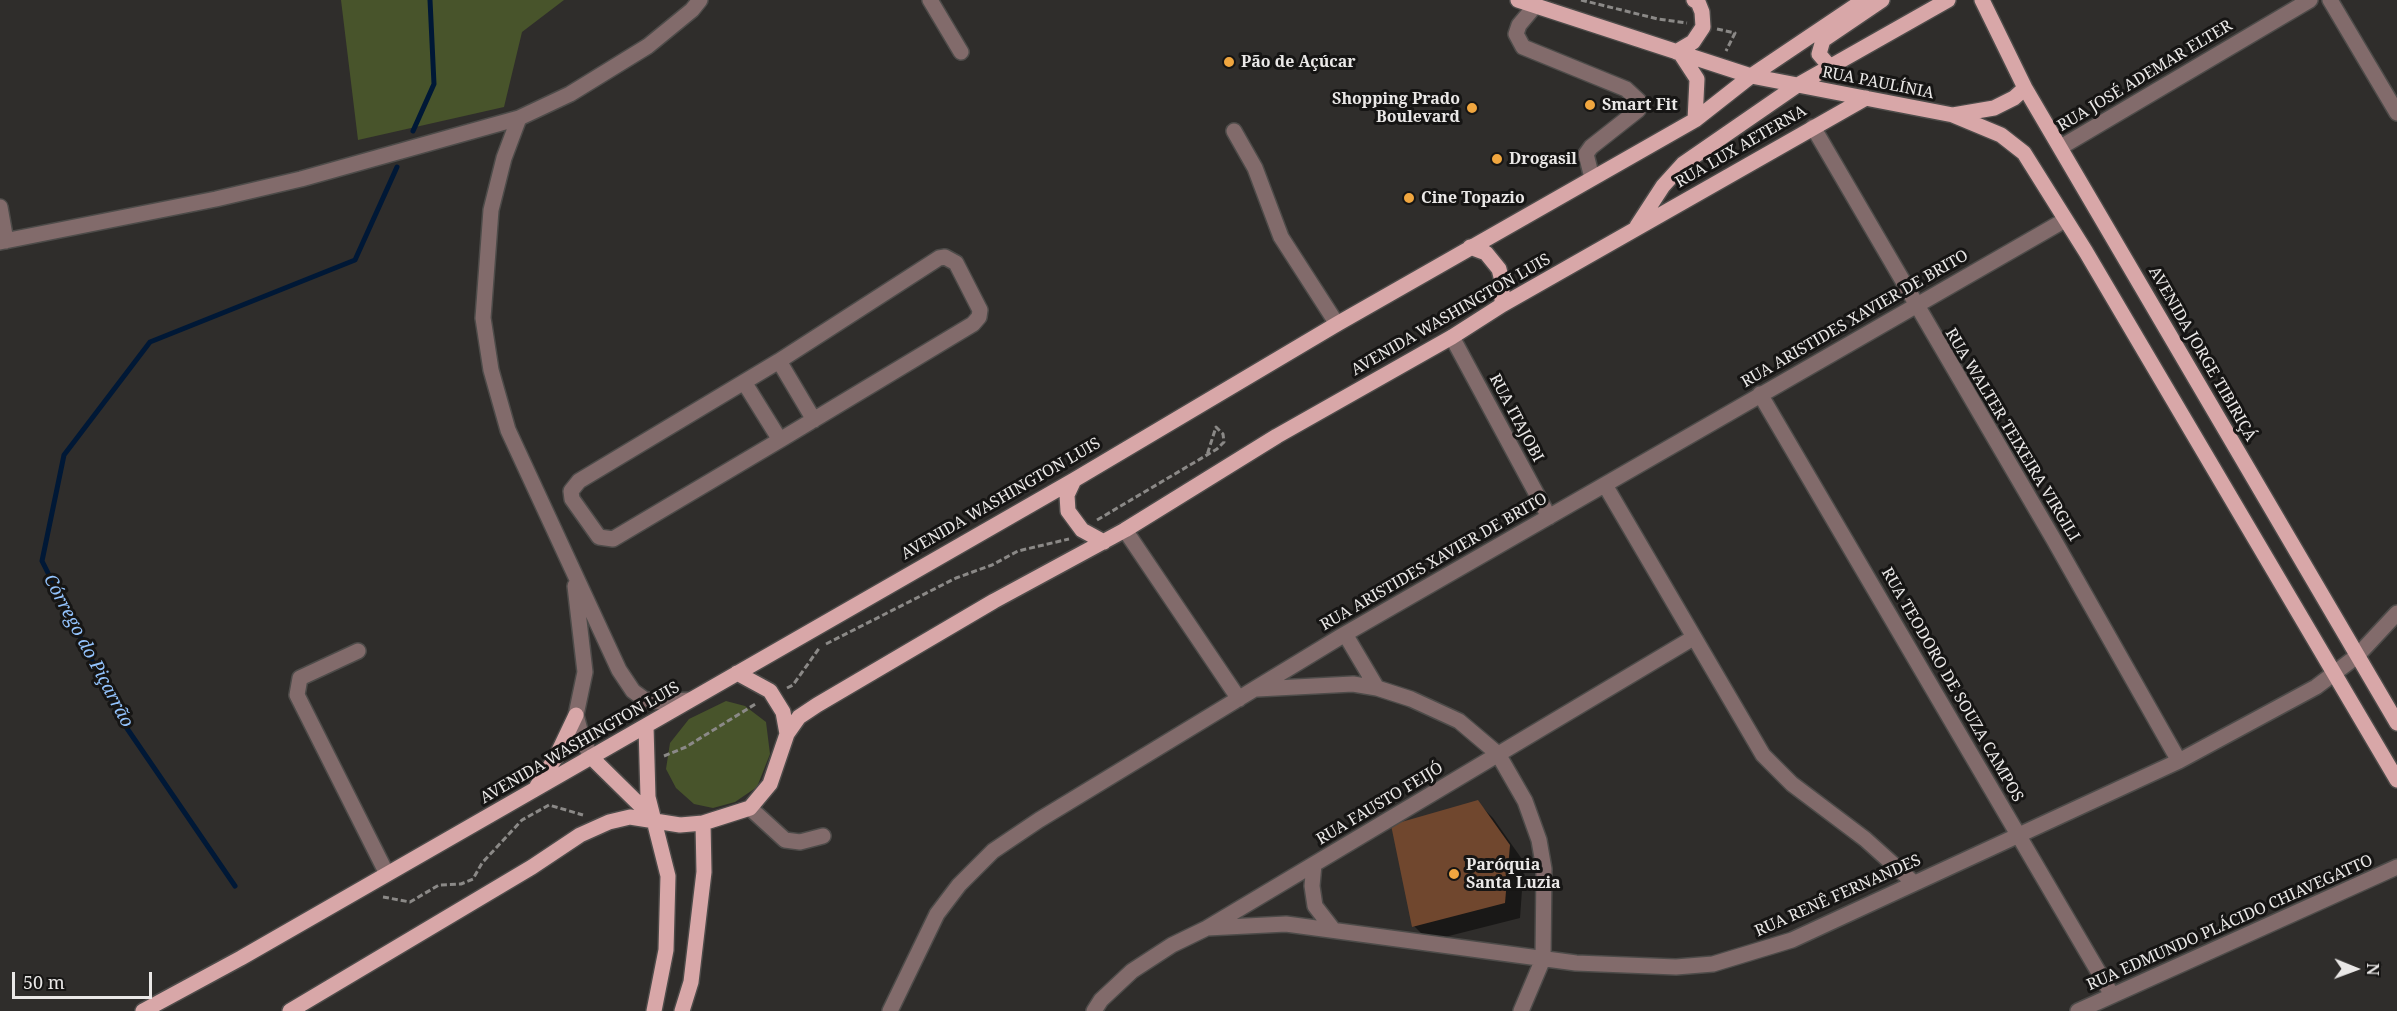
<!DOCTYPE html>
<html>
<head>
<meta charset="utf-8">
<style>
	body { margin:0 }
	#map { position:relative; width:2397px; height:1011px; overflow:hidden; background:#2f2d2b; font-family:"Noto Serif",serif }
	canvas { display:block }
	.north { position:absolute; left:2325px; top:939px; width:60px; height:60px; -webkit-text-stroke:4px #161514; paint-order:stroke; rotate:91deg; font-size:16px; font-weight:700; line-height:24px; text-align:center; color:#eae8e7 }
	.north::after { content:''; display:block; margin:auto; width:21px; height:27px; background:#eae8e7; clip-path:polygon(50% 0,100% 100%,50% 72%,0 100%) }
	.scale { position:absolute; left:12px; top:972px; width:140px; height:27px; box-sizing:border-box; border:3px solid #eae8e7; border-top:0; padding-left:8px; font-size:18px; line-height:21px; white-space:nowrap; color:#eae8e7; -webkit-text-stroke:4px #161514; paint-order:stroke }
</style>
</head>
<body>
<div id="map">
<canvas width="2397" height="1011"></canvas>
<div class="north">N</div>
<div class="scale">50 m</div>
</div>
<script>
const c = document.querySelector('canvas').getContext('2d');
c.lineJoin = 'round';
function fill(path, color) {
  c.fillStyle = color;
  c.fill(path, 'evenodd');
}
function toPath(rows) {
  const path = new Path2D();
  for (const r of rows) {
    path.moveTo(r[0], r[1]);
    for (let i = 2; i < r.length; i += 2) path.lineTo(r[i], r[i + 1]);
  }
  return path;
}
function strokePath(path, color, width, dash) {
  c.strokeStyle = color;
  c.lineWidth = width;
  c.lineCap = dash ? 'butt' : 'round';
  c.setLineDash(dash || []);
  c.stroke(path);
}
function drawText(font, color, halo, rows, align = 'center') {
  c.font = font + ' "Noto Serif",serif';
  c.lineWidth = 6;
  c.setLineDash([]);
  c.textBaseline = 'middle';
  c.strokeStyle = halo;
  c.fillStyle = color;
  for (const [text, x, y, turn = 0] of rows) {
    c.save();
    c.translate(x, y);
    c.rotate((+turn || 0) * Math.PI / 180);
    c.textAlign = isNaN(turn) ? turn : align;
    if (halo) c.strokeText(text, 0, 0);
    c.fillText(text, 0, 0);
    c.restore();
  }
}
fill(toPath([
	[341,0,564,0,522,32,504,107,358,140],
	[726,701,745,706,766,722,770,754,757,787,735,802,713,808,694,804,676,788,666,769,670,743,689,719]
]), '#48542b');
fill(toPath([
	[1477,802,1493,818,1524,862,1520,918,1429,941,1414,926]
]), '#0007');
strokePath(toPath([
	[413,131,434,84,430,0],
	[235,886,124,724,42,561,64,455,150,342,355,260,397,167]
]), '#001836', 5);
fill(toPath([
	[1478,800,1510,845,1505,903,1412,927,1391,825]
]), '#70472e');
const minor = toPath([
	[930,0,961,52],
	[2330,0,2397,113],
	[1535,6,1519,25,1516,34,1523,47,1626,89,1639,101,1638,110,1591,147,1586,154,1592,178],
	[519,118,504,158,491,210,483,318,491,370,508,430,619,670,633,691,644,699,660,702,689,700],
	[1813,127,2054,540,2179,761],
	[1234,131,1255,168,1281,237,1337,324],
	[2061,147,2310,0],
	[0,207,6,241],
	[0,242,216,199,301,179,519,118,570,94,648,46,692,10,700,0],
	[1452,337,1549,517],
	[744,382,780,440,973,324,979,317,980,310,956,263,945,257,939,258,779,361],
	[1760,394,2112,995],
	[780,440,613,539,599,537,572,499,571,491,579,481,779,361,814,420],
	[1605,485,1763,755,1792,784,1865,839,1914,883],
	[1125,530,1239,699],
	[575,586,585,672,576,715,582,738,591,757],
	[1345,634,1377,688],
	[358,651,300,678,297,695,387,874],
	[1257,689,1353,684,1377,688,1411,699,1459,721,1498,754,1525,801,1539,840,1544,869,1543,959,1521,1011],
	[750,808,785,840,800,842,823,836],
	[1314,864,1312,886,1315,906,1332,928],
	[1207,928,1286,924,1576,963,1676,967,1713,964,1792,940,2179,761,2316,687,2357,656,2397,613],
	[890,1011,937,914,959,885,993,851,1039,820,1345,634,2065,220],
	[1094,1011,1101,1000,1132,971,1172,945,1207,928,1693,638],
	[2078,1011,2397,867]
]);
const major = toPath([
	[1518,0,1751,76,1953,115,2001,135,2024,153,2086,252,2397,780],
	[1982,0,2025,88,2397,723],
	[1676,52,1693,42,1703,27,1702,12,1698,2,1694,0],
	[1682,56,1697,79,1695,120],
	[1830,67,1819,54,1823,40,1882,0],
	[1953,115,1994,108,2014,98,2025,88],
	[1637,226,1663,186,1683,164,1796,86,1948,0],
	[1470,247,1486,253,1499,269,1502,281,1502,305],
	[1074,480,1067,495,1068,511,1082,530,1104,542],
	[737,673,770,691,783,712,787,734],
	[646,726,648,797,668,876,666,950,654,1011],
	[591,757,653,818],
	[537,786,556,757,576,715],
	[143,1011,241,958,1074,480,1337,324,1695,120,1751,76,1864,0],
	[290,1011,532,867,580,835,609,822,630,817,680,825,703,823,750,808,770,784,787,734,799,717,817,705,994,601,1125,530,1277,436,1452,337,1502,305,1866,98],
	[682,1011,691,982,704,872,703,823]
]);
strokePath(minor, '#4d4b49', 18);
strokePath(major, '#4d4b49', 18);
strokePath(toPath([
	[1581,0,1658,19,1687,23],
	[1717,29,1735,33,1726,51],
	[1097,520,1217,449,1224,442,1223,434,1216,427,1207,455],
	[826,644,956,578,992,565,1018,551,1069,539],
	[787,688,793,685,820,647],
	[664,756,686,747,757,703],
	[383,897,410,902,439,885,461,884,473,879,482,863,522,820,549,805,583,815]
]), '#8b8987', 3, [6, 3]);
strokePath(minor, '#826b6b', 15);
strokePath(major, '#d8a7a8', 15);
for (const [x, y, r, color] of [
	[1229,62,6,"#f0a63f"],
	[1590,105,6,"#f0a63f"],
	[1472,108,6,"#f0a63f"],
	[1497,159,6,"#f0a63f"],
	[1409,198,6,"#f0a63f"],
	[1454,874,6,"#f0a63f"]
]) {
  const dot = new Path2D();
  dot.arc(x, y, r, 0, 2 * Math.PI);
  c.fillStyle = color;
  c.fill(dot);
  strokePath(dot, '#161514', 2);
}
drawText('bold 16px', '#eae8e7', '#161514', [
	["Pão de Açúcar",1241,62],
	["Shopping Prado",1460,99,"right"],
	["Boulevard",1460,117,"right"],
	["Smart Fit",1602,105],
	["Drogasil",1509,159],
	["Cine Topazio",1421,198],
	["Paróquia",1466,865],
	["Santa Luzia",1466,883]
], 'left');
drawText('16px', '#eae8e7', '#161514', [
	["RUA JOSÉ ADEMAR ELTER",2145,76,-31],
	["RUA PAULÍNIA",1878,83,11],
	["RUA LUX AETERNA",1741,147,-30],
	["AVENIDA WASHINGTON LUIS",1451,315,-30],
	["RUA ARISTIDES XAVIER DE BRITO",1855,319,-30],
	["AVENIDA JORGE TIBIRIÇÁ",2202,354,60],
	["RUA ITAJOBI",1516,418,62],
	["RUA WALTER TEIXEIRA VIRGILI",2012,435,59],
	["AVENIDA WASHINGTON LUIS",1001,499,-30],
	["RUA ARISTIDES XAVIER DE BRITO",1434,562,-30],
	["RUA TEODORO DE SOUZA CAMPOS",1952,685,60],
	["AVENIDA WASHINGTON LUIS",580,743,-30],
	["RUA FAUSTO FEIJÓ",1380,804,-31],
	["RUA RENÊ FERNANDES",1838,896,-24],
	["RUA EDMUNDO PLÁCIDO CHIAVEGATTO",2230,923,-24]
]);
drawText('italic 18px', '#93c3fd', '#161514', [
	["Córrego do Piçarrão",88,651,62]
]);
</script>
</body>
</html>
